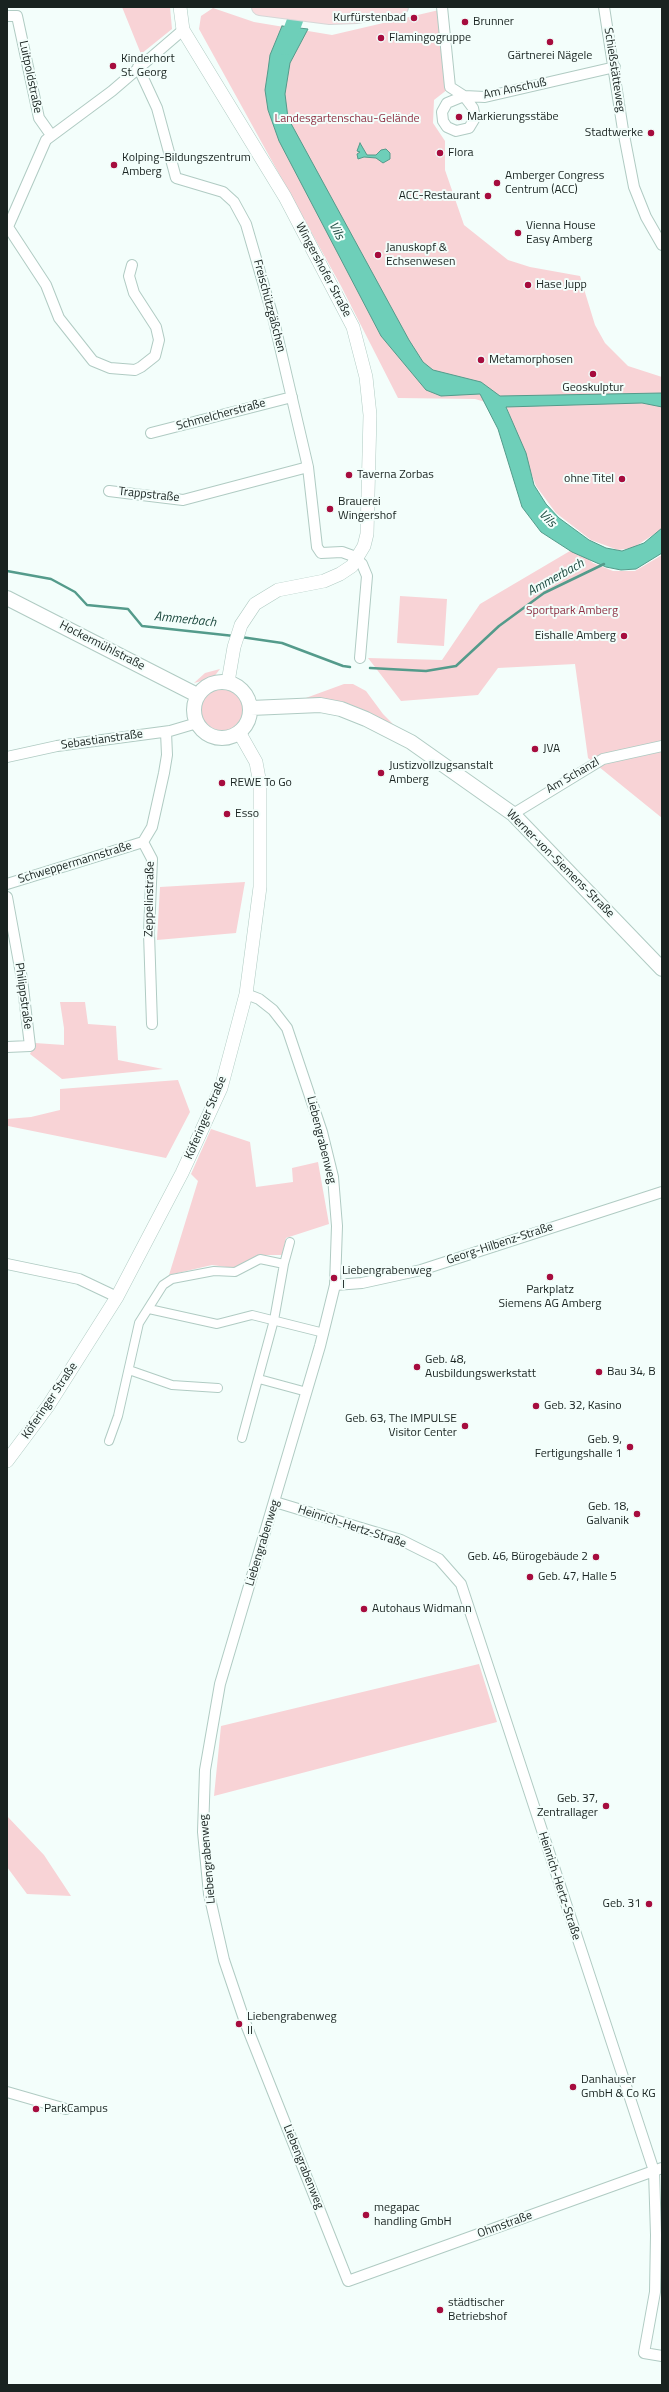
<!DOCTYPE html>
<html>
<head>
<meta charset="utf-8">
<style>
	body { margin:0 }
	#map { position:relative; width:669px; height:2392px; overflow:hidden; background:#f3fefb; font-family:"Titillium Web",sans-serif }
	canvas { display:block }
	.frame { position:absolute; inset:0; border:8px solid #192320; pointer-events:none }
</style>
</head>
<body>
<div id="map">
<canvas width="669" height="2392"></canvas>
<div class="frame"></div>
</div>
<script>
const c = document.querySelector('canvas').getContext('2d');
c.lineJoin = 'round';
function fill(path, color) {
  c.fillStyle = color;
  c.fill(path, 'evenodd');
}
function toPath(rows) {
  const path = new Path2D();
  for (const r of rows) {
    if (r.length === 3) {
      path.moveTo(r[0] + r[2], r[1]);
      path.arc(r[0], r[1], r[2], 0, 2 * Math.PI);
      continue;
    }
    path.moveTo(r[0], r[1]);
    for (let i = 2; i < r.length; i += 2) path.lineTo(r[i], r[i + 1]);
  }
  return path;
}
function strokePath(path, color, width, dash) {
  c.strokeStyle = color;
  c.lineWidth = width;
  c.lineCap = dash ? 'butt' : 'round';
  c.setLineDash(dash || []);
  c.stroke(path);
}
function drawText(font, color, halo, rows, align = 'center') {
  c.font = font + ' "Titillium Web",sans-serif';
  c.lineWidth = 4;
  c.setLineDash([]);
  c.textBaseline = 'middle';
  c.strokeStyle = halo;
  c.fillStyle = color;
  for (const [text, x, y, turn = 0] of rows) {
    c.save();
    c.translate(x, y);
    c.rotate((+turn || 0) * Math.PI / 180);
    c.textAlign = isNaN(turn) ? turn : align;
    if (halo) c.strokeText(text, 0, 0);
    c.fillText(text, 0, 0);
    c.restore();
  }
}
fill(toPath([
	[122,7,170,7,172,29,141,54],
	[213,8,254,22,332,35,439,10,448,89,434,100,433,123,445,141,445,170,464,225,508,260,530,267,580,276,595,325,605,343,628,366,662,377,662,529,633,548,618,550,591,540,556,513,536,486,507,408,475,399,398,398,341,286,199,29,201,16],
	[575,548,593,563,613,571,635,571,662,555,662,818,588,758,575,664,498,668,478,695,401,701,368,658,442,660,480,604],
	[400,596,447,599,444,646,397,643],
	[220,669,213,678,194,683,205,673],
	[344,684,353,684,366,691,383,714,393,724,359,709,303,699],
	[223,709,22],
	[245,882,236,933,157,940,160,887],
	[60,1002,85,1002,88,1024,116,1026,118,1060,163,1069,62,1079,30,1054,35,1043,64,1045,64,1028],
	[178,1080,190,1112,166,1158,8,1126,7,1128,7,1119,31,1117,60,1110,60,1089],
	[211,1129,250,1142,256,1187,293,1182,292,1168,318,1162,329,1224,286,1238,282,1255,259,1255,234,1268,212,1265,169,1275,198,1181,191,1174],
	[479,1664,497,1722,214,1796,221,1726],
	[7,1816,44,1855,71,1896,27,1894,7,1867]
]), '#f8d3d6');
const water = toPath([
	[282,26,308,29,290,63,285,94,288,118,409,340,423,362,433,370,481,382,500,396,662,393,662,407,642,403,506,407,526,453,534,485,546,504,559,518,589,540,606,548,622,551,644,543,662,528,662,553,636,569,621,570,606,567,572,552,541,532,522,507,498,429,480,394,441,396,426,390,381,336,279,141,268,110,265,90,268,70,270,55,282,26],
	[360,143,367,155,376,155,381,150,386,149,390,153,390,159,383,163,376,158,364,157,358,159,357,154,360,152,357,151,360,143]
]);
fill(water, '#6ecfb9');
strokePath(water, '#549b8b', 1);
strokePath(toPath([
	[7,571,51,579,75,592,87,605,128,609,142,626,234,636],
	[241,637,282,643,343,666,350,667],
	[370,668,426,671,456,666,499,626,544,593,604,564]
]), '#549b8b', 2.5);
strokePath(toPath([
	[285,47,300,7]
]), '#6ecfb9', 16);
const pedestrian = toPath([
	[149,1309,217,1324,252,1315,324,1333],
	[129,1370,172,1385,218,1388],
	[259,1379,307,1392],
	[242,1438,274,1320,284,1264],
	[109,1441,118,1416,139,1323,163,1285,172,1279,214,1271,235,1272,260,1259,284,1264,290,1242]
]);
const minor = toPath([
	[442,7,450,87,464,96,485,97,615,67],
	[604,7,623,130,634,187,646,217,662,245],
	[7,16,17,16,39,118,51,135],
	[138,67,157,108,176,178,223,192,234,202,246,224,273,317,308,467,317,547,321,553,342,552,353,556,362,564,367,576,360,658],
	[464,96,473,108,475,118,469,128,456,131,447,127,443,121,442,112,447,103,464,96],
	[8,227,46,285,59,318,93,361,110,368,135,370,141,367,155,356,159,340,156,327,134,293,129,276,132,265],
	[7,229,46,140,112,91,183,30],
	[151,433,292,397],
	[109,491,183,500,308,467],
	[7,757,57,746,170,731,197,723],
	[513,814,603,759,662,746],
	[7,884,143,842],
	[7,897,22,979,30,1046,7,1047],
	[246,994,259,999,273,1010,287,1028,322,1132,333,1177,337,1226,335,1285,320,1346,220,1684,205,1770,203,1832,209,1894,224,1960,245,2022,348,2281,662,2168],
	[152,1024,149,933,152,859,143,842,152,827,164,773,167,755,166,732],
	[7,1264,79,1279,117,1297],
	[335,1285,362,1283,421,1270,662,1192],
	[275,1502,401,1540,439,1559,461,1584,654,2171,656,2235,655,2292,644,2353,662,2356],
	[7,2092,66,2109]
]);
const tertiary = toPath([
	[180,7,183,30,285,197,353,327,366,377,370,415,367,534,364,546,352,566,340,574,324,581,278,590,255,604,241,625,234,647,228,682],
	[7,1461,48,1406,117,1297,182,1173,221,1088,246,994,260,887,260,784,256,762,239,732]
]);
const secondary = toPath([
	[7,598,197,695],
	[222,710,28],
	[251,708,320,705,341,709,366,719,411,742,513,814,662,969]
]);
const primary = toPath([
	[260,7,330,16,357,15,400,7]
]);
strokePath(pedestrian, '#b0cbc3', 10);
strokePath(minor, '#b0cbc3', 12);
strokePath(tertiary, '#b0cbc3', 14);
strokePath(secondary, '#b0cbc3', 16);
strokePath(primary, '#d6d7d7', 18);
strokePath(pedestrian, '#fff', 8);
strokePath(minor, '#fff', 10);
strokePath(tertiary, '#fff', 13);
strokePath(secondary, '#fff', 14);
strokePath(primary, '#fadddf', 16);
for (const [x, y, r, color] of [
	[414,18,4,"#a60c3e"],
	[465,22,4,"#a60c3e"],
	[381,38,4,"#a60c3e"],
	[550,42,4,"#a60c3e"],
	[113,66,4,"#a60c3e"],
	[459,117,4,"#a60c3e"],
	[651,133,4,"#a60c3e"],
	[440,153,4,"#a60c3e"],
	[114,165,4,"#a60c3e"],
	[497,183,4,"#a60c3e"],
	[488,196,4,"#a60c3e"],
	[518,233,4,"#a60c3e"],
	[378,255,4,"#a60c3e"],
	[528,285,4,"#a60c3e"],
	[481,360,4,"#a60c3e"],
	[593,374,4,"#a60c3e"],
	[349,475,4,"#a60c3e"],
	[622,479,4,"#a60c3e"],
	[330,509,4,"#a60c3e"],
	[624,636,4,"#a60c3e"],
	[535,749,4,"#a60c3e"],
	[381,773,4,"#a60c3e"],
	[222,783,4,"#a60c3e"],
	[227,814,4,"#a60c3e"],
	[550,1277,4,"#a60c3e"],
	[334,1278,4,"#a60c3e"],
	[417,1367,4,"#a60c3e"],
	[599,1372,4,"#a60c3e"],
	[536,1406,4,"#a60c3e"],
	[465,1426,4,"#a60c3e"],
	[630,1447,4,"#a60c3e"],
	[637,1514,4,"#a60c3e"],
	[596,1557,4,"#a60c3e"],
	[530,1577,4,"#a60c3e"],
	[364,1609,4,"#a60c3e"],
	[606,1806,4,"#a60c3e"],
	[649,1904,4,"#a60c3e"],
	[239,2024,4,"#a60c3e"],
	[573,2087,4,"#a60c3e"],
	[36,2109,4,"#a60c3e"],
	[366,2215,4,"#a60c3e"],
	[440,2310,4,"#a60c3e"]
]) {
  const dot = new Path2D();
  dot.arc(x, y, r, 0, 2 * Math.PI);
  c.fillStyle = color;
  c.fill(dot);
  strokePath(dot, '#f3fefb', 1.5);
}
drawText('12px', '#192320', '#f3fefb', [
	["Kurfürstenbad",406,18,"right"],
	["Brunner",473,22],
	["Flamingogruppe",389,38],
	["Gärtnerei Nägele",550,56,"center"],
	["Kinderhort",121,59],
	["St. Georg",121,73],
	["Markierungsstäbe",467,117],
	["Stadtwerke",643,133,"right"],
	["Flora",448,153],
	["Kolping-Bildungszentrum",122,158],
	["Amberg",122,172],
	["Amberger Congress",505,176],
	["Centrum (ACC)",505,190],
	["ACC-Restaurant",480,196,"right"],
	["Vienna House",526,226],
	["Easy Amberg",526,240],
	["Januskopf &",386,248],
	["Echsenwesen",386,262],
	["Hase Jupp",536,285],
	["Metamorphosen",489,360],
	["Geoskulptur",593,388,"center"],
	["Taverna Zorbas",357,475],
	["ohne Titel",614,479,"right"],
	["Brauerei",338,502],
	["Wingershof",338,516],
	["Eishalle Amberg",616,636,"right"],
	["JVA",543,749],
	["Justizvollzugsanstalt",389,766],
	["Amberg",389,780],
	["REWE To Go",230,783],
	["Esso",235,814],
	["Liebengrabenweg",342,1271],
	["I",342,1285],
	["Parkplatz",550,1290,"center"],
	["Siemens AG Amberg",550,1304,"center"],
	["Geb. 48,",425,1360],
	["Ausbildungswerkstatt",425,1374],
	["Bau 34, B",607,1372],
	["Geb. 32, Kasino",544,1406],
	["Geb. 63, The IMPULSE",457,1419,"right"],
	["Visitor Center",457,1433,"right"],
	["Geb. 9,",622,1440,"right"],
	["Fertigungshalle 1",622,1454,"right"],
	["Geb. 18,",629,1507,"right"],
	["Galvanik",629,1521,"right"],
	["Geb. 46, Bürogebäude 2",588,1557,"right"],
	["Geb. 47, Halle 5",538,1577],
	["Autohaus Widmann",372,1609],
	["Geb. 37,",598,1799,"right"],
	["Zentrallager",598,1813,"right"],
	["Geb. 31",641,1904,"right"],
	["Liebengrabenweg",247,2017],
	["II",247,2031],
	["Danhauser",581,2080],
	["GmbH & Co KG",581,2094],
	["ParkCampus",44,2109],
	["megapac",374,2208],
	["handling GmbH",374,2222],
	["städtischer",448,2303],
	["Betriebshof",448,2317]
], 'left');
drawText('12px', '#192320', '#f3fefb', [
	["Schießstätteweg",614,70,81],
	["Luitpoldstraße",30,77,78],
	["Am Anschuß",515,89,-12],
	["Wingershofer Straße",323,270,62],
	["Freischützgäßchen",269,306,75],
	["Schmelcherstraße",221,415,-15],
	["Trappstraße",149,495,6],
	["Hockermühlstraße",102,646,27],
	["Sebastianstraße",102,740,-8],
	["Am Schanzl",573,776,-30],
	["Schweppermannstraße",75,863,-17],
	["Werner-von-Siemens-Straße",560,864,45],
	["Zeppelinstraße",150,899,-89],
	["Philippstraße",23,996,82],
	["Köferinger Straße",206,1118,-67],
	["Liebengrabenweg",321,1140,76],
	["Georg-Hilbenz-Straße",500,1244,-18],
	["Köferinger Straße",50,1401,-56],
	["Heinrich-Hertz-Straße",352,1527,18],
	["Liebengrabenweg",263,1543,-73],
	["Liebengrabenweg",208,1859,-95],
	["Heinrich-Hertz-Straße",559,1886,72],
	["Liebengrabenweg",303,2167,68],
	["Ohmstraße",505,2225,-20]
]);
drawText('12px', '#8f3144', '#f3fefb', [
	["Landesgartenschau-Gelände",347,119],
	["Sportpark Amberg",572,611]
]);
drawText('italic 13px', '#204c42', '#f3fefb', [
	["Vils",336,231,62],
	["Vils",547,519,46],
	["Ammerbach",556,578,-29],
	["Ammerbach",185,620,6]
]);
</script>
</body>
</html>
